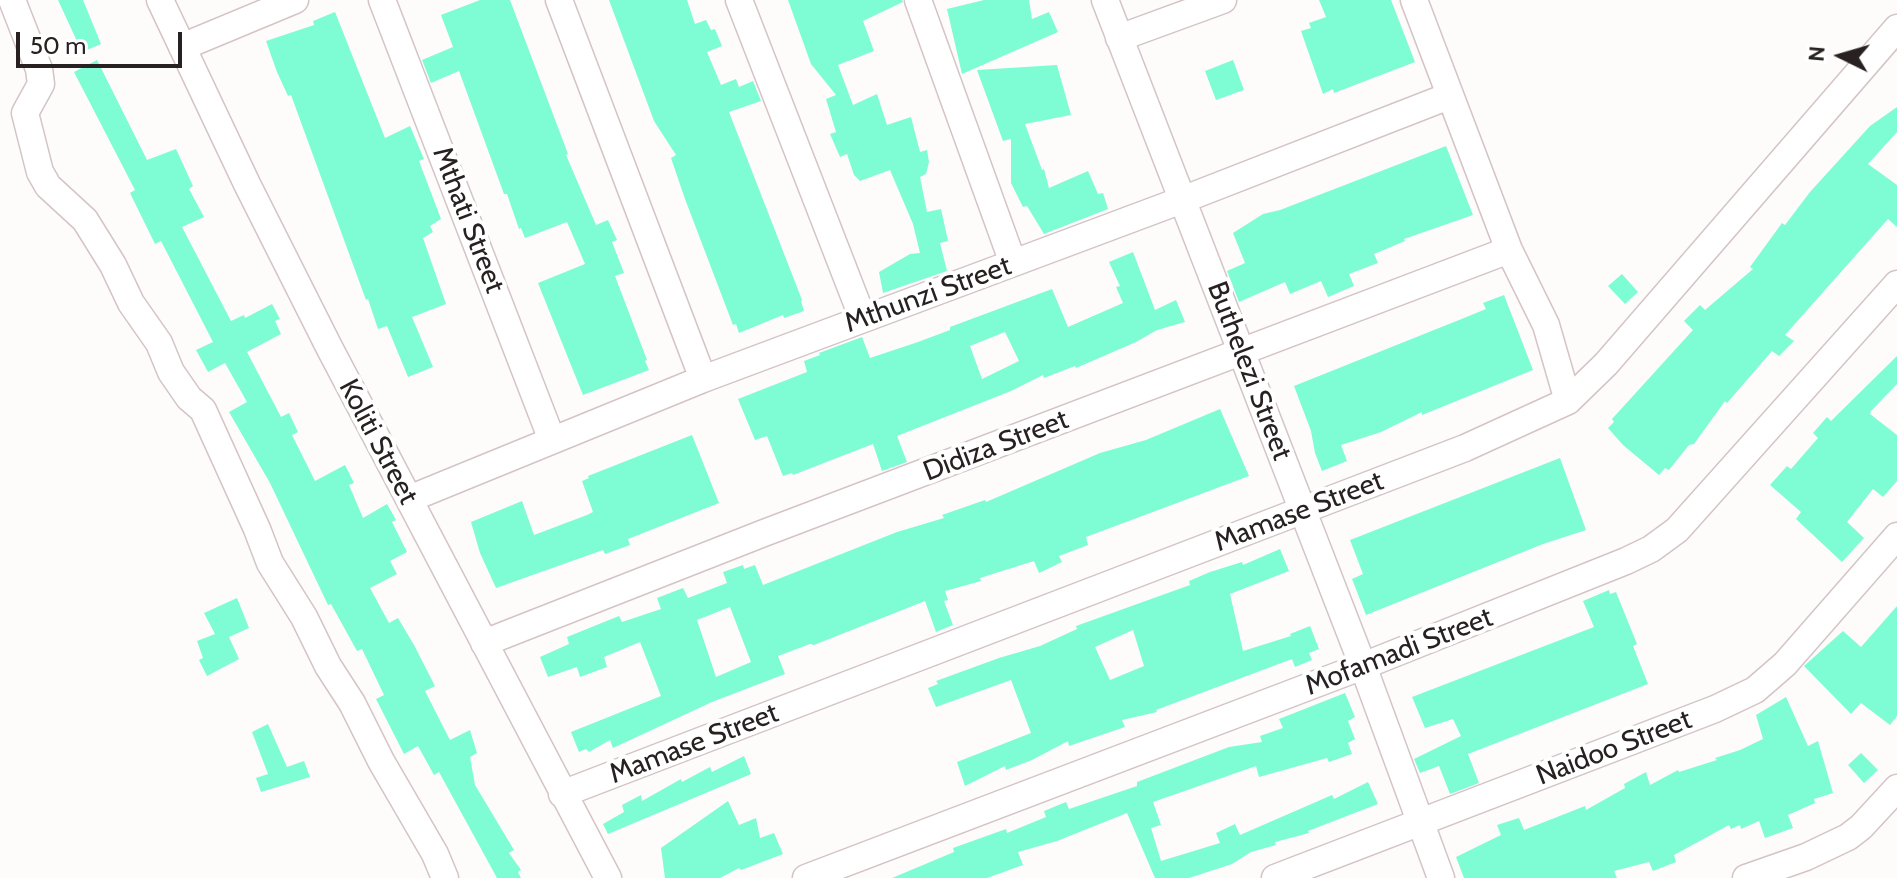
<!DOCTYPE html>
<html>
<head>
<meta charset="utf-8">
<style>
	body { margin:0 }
	#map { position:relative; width:1897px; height:878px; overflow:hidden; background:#fefbfb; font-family:Cabin,sans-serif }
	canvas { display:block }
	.north { position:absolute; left:1801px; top:16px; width:80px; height:80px; -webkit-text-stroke:6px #fff; paint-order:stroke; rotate:275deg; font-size:22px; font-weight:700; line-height:32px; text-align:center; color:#272122 }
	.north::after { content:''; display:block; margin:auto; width:28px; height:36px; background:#272122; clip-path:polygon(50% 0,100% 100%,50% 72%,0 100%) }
	.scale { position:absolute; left:16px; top:32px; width:166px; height:36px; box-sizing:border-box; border:4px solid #272122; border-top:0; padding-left:10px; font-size:24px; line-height:28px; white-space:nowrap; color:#272122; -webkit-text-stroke:6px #fff; paint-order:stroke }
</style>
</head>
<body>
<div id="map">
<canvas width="1897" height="878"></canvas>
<div class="north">N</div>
<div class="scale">50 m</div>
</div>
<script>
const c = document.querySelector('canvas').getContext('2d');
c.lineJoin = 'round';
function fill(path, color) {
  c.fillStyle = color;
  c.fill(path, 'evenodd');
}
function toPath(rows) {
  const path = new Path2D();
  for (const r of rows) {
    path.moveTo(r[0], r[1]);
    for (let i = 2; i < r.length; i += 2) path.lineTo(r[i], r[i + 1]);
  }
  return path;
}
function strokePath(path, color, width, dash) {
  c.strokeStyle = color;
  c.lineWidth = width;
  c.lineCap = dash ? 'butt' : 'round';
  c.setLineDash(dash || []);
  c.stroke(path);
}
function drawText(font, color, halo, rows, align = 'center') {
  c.font = font + ' Cabin,sans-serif';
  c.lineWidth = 8;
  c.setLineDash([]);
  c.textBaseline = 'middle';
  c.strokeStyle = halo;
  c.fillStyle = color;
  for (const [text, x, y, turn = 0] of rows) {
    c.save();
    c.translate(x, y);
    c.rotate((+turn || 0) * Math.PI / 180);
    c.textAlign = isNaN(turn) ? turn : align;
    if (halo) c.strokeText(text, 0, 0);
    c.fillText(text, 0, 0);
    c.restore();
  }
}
fill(toPath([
	[58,0,83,0,101,44,82,52],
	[480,0,510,0,568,154,566,155,596,225,608,220,617,240,612,242,624,273,615,276,647,360,645,361,649,370,583,395,538,283,585,264,567,222,525,238,521,228,519,229,507,194,504,194,459,71,431,83,422,60,453,47,441,15],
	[609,0,687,0,695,24,706,20,711,30,715,29,722,46,707,52,721,85,736,79,739,87,753,81,761,101,729,112,802,300,801,301,804,311,784,318,783,315,739,333,736,324,733,325,685,199,671,158,676,155,654,121],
	[788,0,902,0,903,2,863,21,874,51,838,65,853,105,877,94,887,125,911,117,920,152,927,150,929,162,926,174,920,177,927,212,941,209,948,241,940,243,947,271,883,293,879,272,910,254,920,253,913,224,890,170,860,181,854,175,847,154,840,157,830,134,836,132,826,99,836,95,811,64],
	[984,0,1029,0,1032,19,1049,12,1058,32,962,74,947,9],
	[1319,0,1391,0,1415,62,1334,93,1333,89,1323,94,1301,31,1311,28,1309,23,1326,17],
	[335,12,385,138,410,126,424,159,419,161,441,219,430,226,433,232,423,238,446,304,412,317,433,367,408,377,387,326,378,329,368,299,366,300,291,95,288,96,277,72,266,41,314,25,313,21],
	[97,60,147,160,176,149,193,186,189,189,204,217,182,227,231,321,244,315,245,318,272,304,280,319,275,321,281,334,247,352,281,417,289,413,298,432,292,435,315,481,345,465,354,483,349,485,363,518,387,504,396,520,392,522,407,552,390,561,397,574,370,588,389,623,398,618,414,645,435,686,425,691,450,740,470,730,477,753,470,757,475,785,514,850,509,853,521,870,518,872,521,878,497,878,439,772,434,775,418,746,404,754,376,699,384,695,362,649,357,651,331,604,328,605,270,483,229,412,247,402,225,363,208,372,196,350,213,342,161,241,155,244,130,193,135,190,74,72],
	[1233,60,1244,90,1216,100,1205,71],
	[1057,65,1071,115,1025,124,1042,170,1044,169,1049,188,1088,171,1098,194,1103,193,1108,209,1044,234,1027,206,1023,207,1011,183,1011,139,1003,141,977,70],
	[1897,107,1897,132,1868,164,1897,185,1897,227,1888,219,1785,335,1794,341,1779,356,1772,351,1727,403,1725,401,1694,444,1689,445,1669,470,1665,468,1659,475,1623,445,1608,428,1614,422,1612,419,1693,330,1684,321,1700,305,1705,310,1753,269,1750,267,1782,223,1785,225,1810,192,1870,126],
	[1446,146,1473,215,1404,239,1405,241,1374,254,1378,263,1349,274,1354,286,1328,297,1321,281,1290,294,1285,282,1239,302,1227,271,1245,263,1233,233,1263,214,1280,210],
	[1133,252,1155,310,1176,300,1185,322,1157,330,1136,342,1076,368,1075,366,1044,378,1043,375,1011,391,897,436,907,462,882,471,873,444,793,475,792,473,783,476,767,436,755,440,738,399,807,372,804,361,820,355,819,353,862,337,870,358,918,342,950,330,950,327,1052,289,1068,327,1123,303,1116,287,1120,286,1109,262],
	[1005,332,1019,361,982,379,970,346],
	[1622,274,1638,292,1625,304,1608,286],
	[1504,295,1533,370,1422,415,1422,412,1381,432,1341,445,1347,461,1322,471,1315,453,1311,431,1294,386,1459,320,1486,309,1483,303],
	[1897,356,1897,384,1871,411,1870,414,1897,435,1897,481,1883,497,1873,489,1847,522,1864,538,1842,562,1796,519,1801,512,1770,485,1787,466,1791,469,1818,438,1813,433,1827,417,1831,421],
	[1220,409,1249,476,1086,537,1088,545,1059,556,1062,562,1039,573,1034,561,980,578,981,581,945,591,948,600,944,601,953,625,936,632,925,601,814,645,810,644,778,656,785,674,712,702,613,748,610,740,589,752,586,749,579,752,571,732,661,696,640,642,604,657,607,667,580,677,577,667,548,677,540,657,569,644,567,637,619,616,622,622,661,609,657,598,683,588,688,598,727,583,723,572,743,565,744,569,755,565,763,585,897,532,944,518,942,515,985,500,986,502,1100,453,1146,440],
	[730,607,751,662,716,677,697,620],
	[692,435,719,503,628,539,630,545,605,554,603,550,496,588,480,553,471,522,522,501,534,535,587,515,593,512,582,481,589,478,588,476],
	[1560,458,1586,530,1543,544,1366,615,1352,579,1363,574,1350,540],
	[1280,549,1289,571,1230,594,1243,651,1291,636,1290,634,1310,626,1319,649,1309,653,1312,660,1295,667,1292,659,1156,710,1157,712,1122,720,1125,727,1069,746,1068,741,1032,760,1006,770,1005,766,965,786,957,762,1031,733,1011,680,936,707,928,688,938,684,936,681,999,658,1040,646,1077,629,1076,626,1190,585,1189,581,1210,572,1242,562,1243,565],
	[1133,630,1144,666,1110,680,1095,647],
	[1609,590,1610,594,1616,592,1637,644,1633,646,1648,684,1468,754,1479,783,1450,794,1439,766,1420,773,1414,759,1461,736,1453,719,1425,728,1412,697,1594,627,1583,601],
	[237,598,249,628,229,637,239,659,207,676,199,660,203,658,197,641,215,634,204,613],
	[1897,606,1897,716,1890,725,1861,703,1851,714,1804,666,1843,631,1861,647],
	[1345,693,1355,717,1348,721,1355,739,1348,743,1352,754,1329,762,1327,758,1259,777,1256,766,1153,802,1161,825,1151,828,1161,861,1220,843,1216,833,1235,824,1240,835,1332,795,1334,799,1368,782,1378,804,1308,831,1309,833,1275,842,1276,845,1251,852,1232,864,1189,878,1155,878,1127,813,1057,841,1018,852,1023,865,987,878,892,878,954,852,953,848,1006,829,1007,833,1046,817,1044,811,1066,802,1069,809,1137,786,1137,782,1229,747,1262,742,1260,736,1283,728,1279,719],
	[1786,697,1808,746,1818,741,1833,793,1814,799,1815,803,1788,815,1793,828,1765,838,1759,821,1741,829,1740,825,1731,829,1729,825,1674,855,1676,862,1653,871,1649,862,1614,871,1617,878,1464,878,1456,857,1501,835,1497,825,1519,818,1524,830,1585,806,1586,810,1625,788,1624,784,1646,772,1650,785,1678,770,1679,772,1717,760,1715,758,1740,750,1763,739,1756,715],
	[268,724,287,767,304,761,310,777,261,792,256,778,268,774,252,732],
	[1861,753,1878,770,1864,783,1848,765],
	[744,756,751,774,608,834,603,824,624,812,622,805,641,795,642,801,681,779,682,782,710,767,712,772],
	[728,801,739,825,756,818,760,838,774,833,783,854,741,870,739,868,720,878,665,878,661,848]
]), '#7efcd4');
const minor = toPath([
	[12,0,39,69,41,84,25,113,40,172,48,186,85,220,113,265,131,303,159,343,171,372,189,398,203,410,257,529,270,563,304,617,328,666,352,703,381,761,435,854,445,878],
	[160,0,247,184,329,347,608,878],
	[382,0,552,440],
	[559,0,703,379],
	[739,0,863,319],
	[918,0,1013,263],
	[1105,0,1363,666,1441,878],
	[1414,0,1509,250,1546,325,1568,401],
	[1119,38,1223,0],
	[182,47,295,0],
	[409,499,703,379,1182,200,1449,96],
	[484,643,764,533,1509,250],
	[562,794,1465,448,1568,401,1606,364,1897,28],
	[806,878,1363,666,1626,561,1651,549,1677,530,1897,284],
	[1275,878,1715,709,1755,690,1785,664,1897,536],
	[1746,878,1806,857,1848,837,1861,827,1897,788]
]);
strokePath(minor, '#d4c4c6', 29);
strokePath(minor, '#fff', 26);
drawText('28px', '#272122', '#fff', [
	["Mthati Street",468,220,69],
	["Mthunzi Street",928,295,-20],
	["Buthelezi Street",1249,371,69],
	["Koliti Street",378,442,62],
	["Didiza Street",996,446,-21],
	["Mamase Street",1299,512,-21],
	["Mofamadi Street",1399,652,-21],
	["Mamase Street",694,744,-21],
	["Naidoo Street",1614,748,-21]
]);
</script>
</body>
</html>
